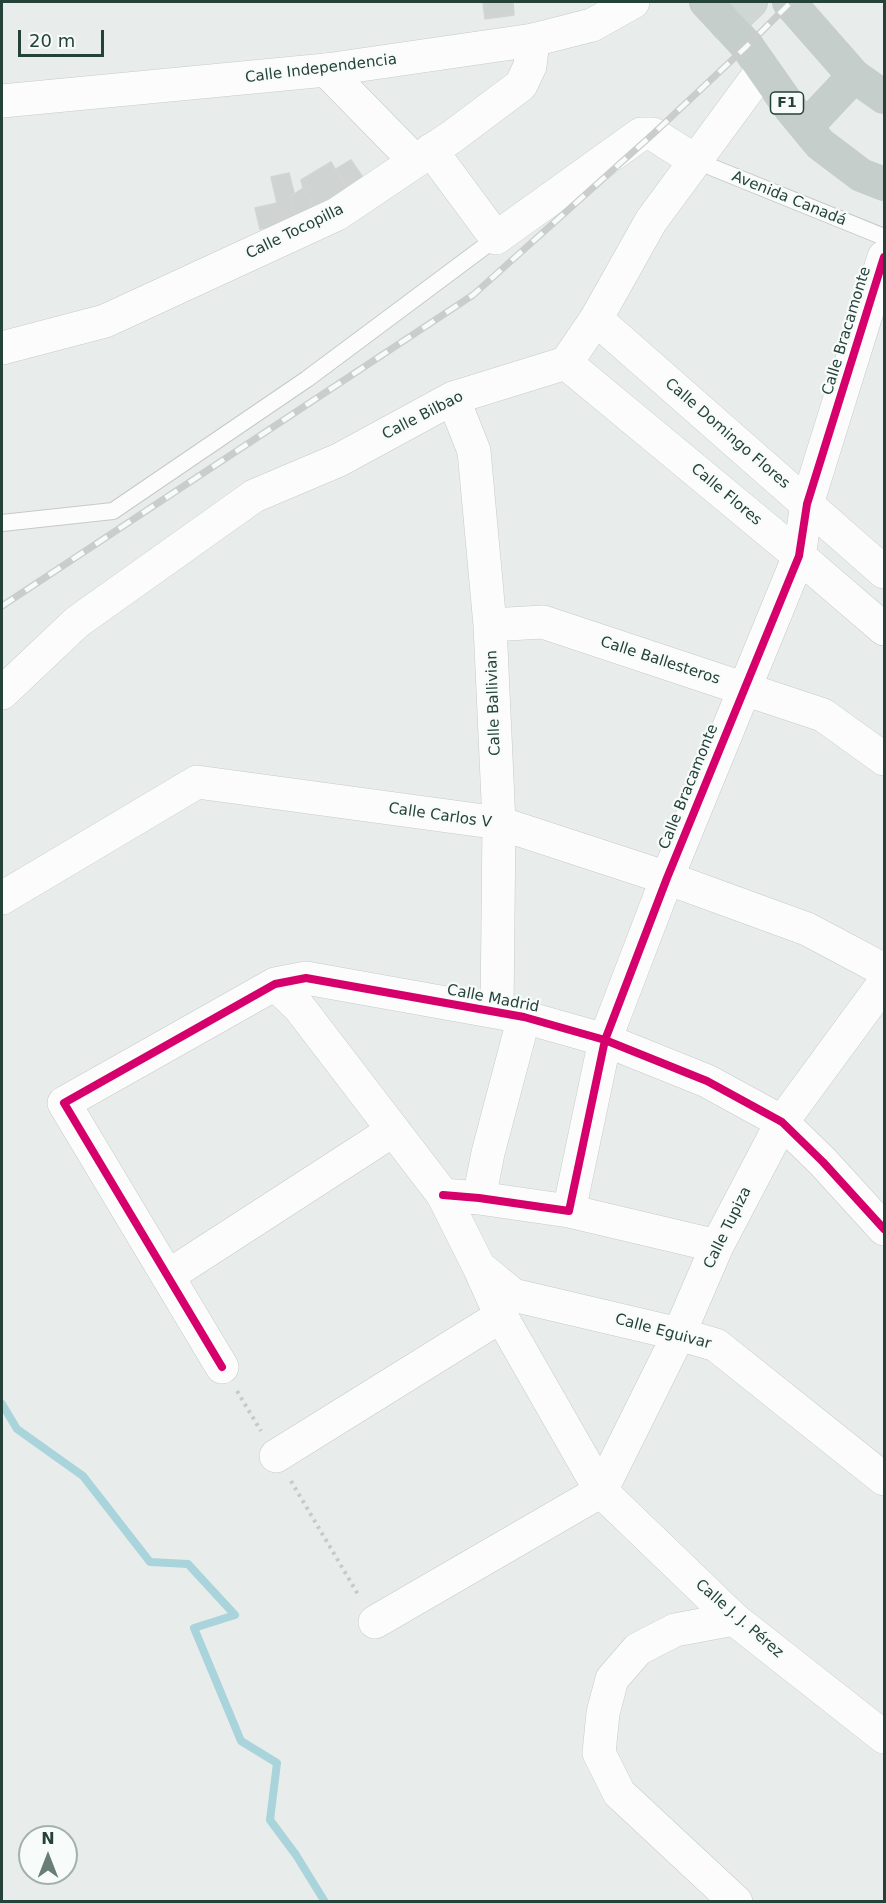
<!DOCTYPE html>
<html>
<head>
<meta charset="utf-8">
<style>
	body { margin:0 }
	#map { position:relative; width:886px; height:1903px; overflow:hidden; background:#e8edeb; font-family:"DejaVu Sans",sans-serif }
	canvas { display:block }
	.frame { position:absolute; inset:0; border:3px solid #24423a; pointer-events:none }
	.north { position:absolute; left:18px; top:1825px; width:60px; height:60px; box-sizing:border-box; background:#f7fbf9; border:2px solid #a3b1ad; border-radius:50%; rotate:0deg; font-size:16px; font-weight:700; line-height:24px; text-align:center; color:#24423a }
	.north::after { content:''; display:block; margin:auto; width:21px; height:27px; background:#697e78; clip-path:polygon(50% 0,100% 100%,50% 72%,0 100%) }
	.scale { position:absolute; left:18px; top:30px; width:86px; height:27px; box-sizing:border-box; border:3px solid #24423a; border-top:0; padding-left:8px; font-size:18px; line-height:21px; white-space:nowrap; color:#24423a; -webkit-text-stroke:4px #f7fbf9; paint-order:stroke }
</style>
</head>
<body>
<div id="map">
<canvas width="886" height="1903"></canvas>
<div class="frame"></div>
<div class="north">N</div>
<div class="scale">20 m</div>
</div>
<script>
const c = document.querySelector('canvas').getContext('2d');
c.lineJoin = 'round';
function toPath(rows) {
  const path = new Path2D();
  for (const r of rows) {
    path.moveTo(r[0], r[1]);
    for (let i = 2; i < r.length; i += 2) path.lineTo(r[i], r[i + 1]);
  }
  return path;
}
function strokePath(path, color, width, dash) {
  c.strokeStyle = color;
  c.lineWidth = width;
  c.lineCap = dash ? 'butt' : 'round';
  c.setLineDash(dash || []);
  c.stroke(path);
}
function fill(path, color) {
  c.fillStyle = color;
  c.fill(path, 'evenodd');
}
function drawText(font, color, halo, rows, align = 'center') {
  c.font = font + ' "DejaVu Sans",sans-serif';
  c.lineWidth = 4.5;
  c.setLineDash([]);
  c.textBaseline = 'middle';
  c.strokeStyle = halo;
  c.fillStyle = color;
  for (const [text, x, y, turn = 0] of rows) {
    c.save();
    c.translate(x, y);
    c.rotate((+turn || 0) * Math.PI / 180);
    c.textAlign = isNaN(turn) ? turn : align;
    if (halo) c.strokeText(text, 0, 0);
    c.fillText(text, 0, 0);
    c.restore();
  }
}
strokePath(toPath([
	[2,1404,17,1429,83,1476,150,1562,188,1564,235,1615,194,1628,241,1741,277,1763,270,1820,296,1855,325,1902]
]), '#a9d4db', 8);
const building = toPath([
	[483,2,513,2,514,15,485,19,483,2],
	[351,160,364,179,347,189,336,169,351,160],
	[331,162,347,189,315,207,303,188,301,180,331,162],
	[289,173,294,193,290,197,296,221,260,229,255,208,277,203,271,177,289,173],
	[303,188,315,207,296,221,290,197,303,188]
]);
fill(building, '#cfd4d2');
strokePath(building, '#d1d6d4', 1.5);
const service = toPath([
	[694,160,884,237],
	[2,523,113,511,307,379,496,238]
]);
const minor = toPath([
	[326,70,415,161],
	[431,150,496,238,641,134,653,134,694,160],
	[596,319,884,572],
	[2,348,105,321,337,214,453,136,521,85,530,66,533,40],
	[566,363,799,556,884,629],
	[453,398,474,451,490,625,499,823,497,1012],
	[490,625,543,622,823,715,884,759],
	[2,693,77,622,254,496,339,460,453,398,566,363,596,319,651,221,763,69],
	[2,898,197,782,499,823,667,878,807,929,884,970],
	[275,984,299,1007,443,1195,479,1267,501,1316,601,1491,734,1619,884,1737],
	[443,1195,479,1198,569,1211,605,1040,667,878,799,556,807,504,884,257],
	[479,1198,488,1153,524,1017],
	[569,1211,717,1246],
	[483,1270,513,1295,679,1334,716,1345,884,1479],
	[168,1276,392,1131],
	[222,1367,64,1103,275,984,306,978,524,1017,605,1040,707,1081,782,1122,823,1162,884,1229],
	[276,1456,501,1316],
	[601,1491,679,1334,717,1246,782,1122,884,983],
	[734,1619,675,1630,638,1649,612,1679,603,1713,599,1753,619,1793,736,1902],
	[375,1622,601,1491]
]);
const tertiary = toPath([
	[2,101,326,70,533,40,592,25,633,2]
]);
const primary = toPath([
	[727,25,751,2]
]);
const trunk = toPath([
	[706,2,747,46,791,109,820,144,861,175,884,184],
	[789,2,854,76,884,97],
	[806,127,854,76]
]);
strokePath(service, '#c5cac8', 18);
strokePath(minor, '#c5cac8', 34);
strokePath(tertiary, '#c5cac8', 34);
strokePath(primary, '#c3ccc9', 34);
strokePath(trunk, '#c3ccc9', 34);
strokePath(toPath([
	[237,1391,261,1431],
	[291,1481,359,1596]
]), '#c3ccca', 4, [3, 4.5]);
strokePath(service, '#fcfcfc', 16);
strokePath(minor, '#fcfcfc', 33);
strokePath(tertiary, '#fcfcfc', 33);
strokePath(primary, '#cfd7d5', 33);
strokePath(trunk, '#c6cecc', 33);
const rail = toPath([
	[2,606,473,295,653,134,747,46,791,2]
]);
strokePath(rail, '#c9cdcc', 7);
strokePath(rail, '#f7fbf9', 4.5, [14]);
strokePath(toPath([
	[443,1195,479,1198,569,1211,605,1040,667,878,799,556,807,504,884,257],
	[222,1367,64,1103,275,984,306,978,524,1017,605,1040,707,1081,782,1122,823,1162,884,1229]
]), '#d6006c', 8);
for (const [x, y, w] of [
	[787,103,33]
]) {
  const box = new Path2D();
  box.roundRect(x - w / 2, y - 11, w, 22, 4.5);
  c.fillStyle = '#f7fbf9';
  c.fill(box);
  strokePath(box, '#24423a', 1.5);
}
drawText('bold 14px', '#24423a', null, [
	["F1",787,103]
]);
drawText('15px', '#24423a', '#f7fbf9', [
	["Calle Independencia",321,69,-7],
	["Avenida Canadá",789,199,22],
	["Calle Tocopilla",295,232,-26],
	["Calle Bracamonte",847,331,-73],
	["Calle Bilbao",423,416,-27],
	["Calle Domingo Flores",727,434,41],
	["Calle Flores",726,495,40],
	["Calle Ballesteros",660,661,18],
	["Calle Ballivian",494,703,-92],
	["Calle Bracamonte",689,787,-68],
	["Calle Carlos V",440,816,8],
	["Calle Madrid",493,999,11],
	["Calle Tupiza",728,1228,-64],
	["Calle Eguivar",663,1332,15],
	["Calle J. J. Pérez",739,1619,41]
]);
</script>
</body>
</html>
